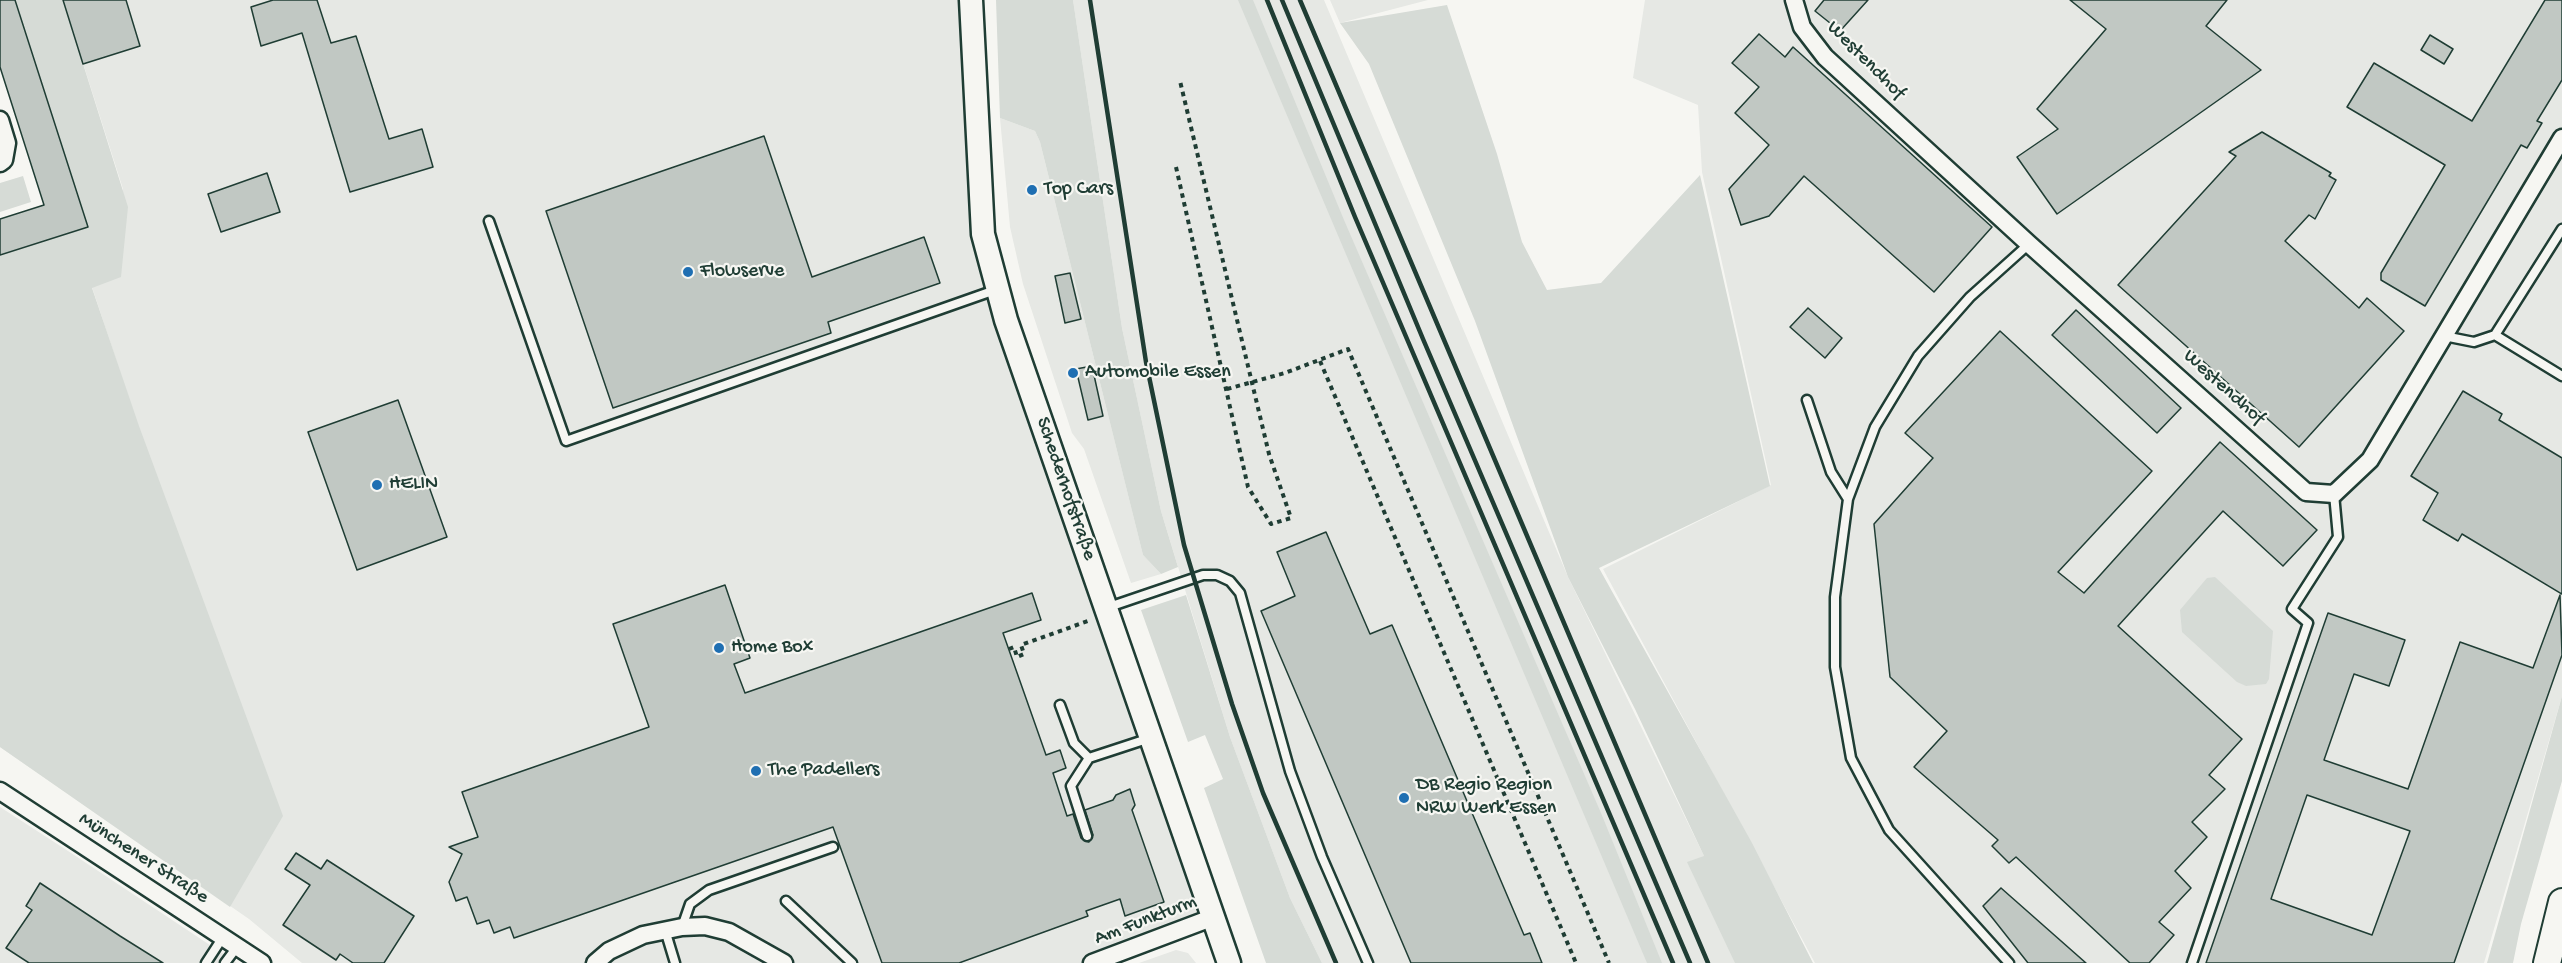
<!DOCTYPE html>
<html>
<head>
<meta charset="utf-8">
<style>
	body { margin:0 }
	canvas { display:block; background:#f6f6f2 }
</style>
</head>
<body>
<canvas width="2562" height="963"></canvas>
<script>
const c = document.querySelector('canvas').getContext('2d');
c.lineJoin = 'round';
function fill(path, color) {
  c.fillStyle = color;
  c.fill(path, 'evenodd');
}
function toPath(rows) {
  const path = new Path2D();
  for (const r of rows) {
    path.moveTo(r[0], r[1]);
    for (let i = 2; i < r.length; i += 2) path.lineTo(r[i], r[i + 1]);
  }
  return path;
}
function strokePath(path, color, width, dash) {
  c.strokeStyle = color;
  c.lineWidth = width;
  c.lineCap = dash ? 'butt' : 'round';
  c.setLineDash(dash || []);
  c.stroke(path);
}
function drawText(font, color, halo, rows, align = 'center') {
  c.font = font + ' "Gochi Hand",sans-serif';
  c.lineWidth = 4.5;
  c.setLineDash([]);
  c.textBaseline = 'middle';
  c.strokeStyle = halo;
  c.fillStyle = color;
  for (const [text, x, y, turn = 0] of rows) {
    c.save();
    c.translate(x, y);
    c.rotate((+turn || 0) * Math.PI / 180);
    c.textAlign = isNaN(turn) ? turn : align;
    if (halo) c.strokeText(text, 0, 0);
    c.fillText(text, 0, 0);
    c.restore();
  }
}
fill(toPath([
	[63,0,963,0,974,235,1202,915,1081,963,302,963,249,919,0,747,138,426,92,287,123,189],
	[1073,0,1324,0,1568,577,1704,856,1761,963,1322,963,1290,898,1230,737,1161,511,1122,328],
	[1330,0,1428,0,1340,23],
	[1645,0,2562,0,2562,696,2484,963,1815,963,1603,569,1771,485,1702,172,1698,105,1633,78],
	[1000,118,1035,131,1040,142,1143,555,1161,574,1131,583,1084,449,1072,433,1023,284,1010,227],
	[0,807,68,851,237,963,0,963],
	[1176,950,1188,953,1196,963,1139,963]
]), '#e6e8e4');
fill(toPath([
	[15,0,63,0,128,207,121,277,92,288,139,426,283,816,230,907,0,747,0,255,88,227],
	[996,0,1073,0,1122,328,1161,511,1178,567,1161,574,1143,555,1040,142,1035,131,1000,118],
	[1238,0,1253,0,1344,220,1601,813,1662,963,1647,963],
	[1447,5,1497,154,1522,242,1547,290,1601,283,1700,175,1770,486,1599,568,1752,843,1813,963,1735,963,1687,862,1704,856,1635,709,1568,577,1475,321,1369,64,1340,23],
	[23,176,31,202,0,212,0,183],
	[2215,577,2273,631,2269,679,2266,684,2246,686,2237,682,2182,632,2180,610,2207,578],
	[1186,595,1230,737,1290,898,1322,963,1266,963,1204,788,1223,779,1205,735,1188,742,1141,610],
	[2562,696,2562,781,2521,924,2513,963,2487,963]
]), '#d6dbd6');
const building = toPath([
	[0,0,15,0,88,227,0,255,0,219,44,205,0,67,0,0],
	[63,0,126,0,140,46,83,64,63,0],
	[273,0,317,0,331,43,356,36,389,139,422,129,433,167,350,192,302,33,261,46,251,7,273,0],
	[1824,0,1868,0,1840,31,1815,11,1824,0],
	[2070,0,2227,0,2206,26,2261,70,2057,214,2017,157,2058,129,2037,109,2106,29,2070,0],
	[2545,0,2562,0,2562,80,2537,121,2542,123,2527,148,2521,145,2425,306,2381,280,2381,273,2445,165,2347,107,2374,63,2472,121,2545,0],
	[1759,34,1785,57,1793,47,1992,227,1934,292,1804,176,1769,216,1741,225,1729,189,1769,145,1735,113,1759,87,1732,63,1759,34],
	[2430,35,2453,49,2444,64,2421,50,2430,35],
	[2262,132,2331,173,2329,176,2336,180,2315,219,2309,215,2285,241,2359,308,2367,298,2404,331,2299,447,2118,285,2236,156,2229,152,2262,132],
	[764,136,812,277,924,237,940,283,828,322,831,333,613,408,546,211,764,136],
	[267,173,280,212,221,232,208,194,267,173],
	[1070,273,1081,319,1065,323,1055,276,1070,273],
	[1808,308,1842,338,1825,358,1790,327,1808,308],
	[2076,310,2181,408,2157,433,2052,335,2076,310],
	[2000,331,2152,471,2058,572,2084,593,2220,442,2317,530,2283,566,2223,511,2118,626,2242,739,2209,775,2225,789,2192,822,2207,837,2175,871,2191,888,2159,922,2174,935,2149,963,2130,963,2016,857,2009,863,1992,846,1998,840,1914,767,1947,731,1890,677,1874,524,1933,458,1905,433,2000,331],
	[1092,366,1103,416,1088,420,1076,369,1092,366],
	[2463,391,2502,414,2499,420,2562,458,2562,594,2462,534,2458,541,2423,520,2438,493,2411,476,2463,391],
	[398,400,447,537,357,570,308,432,398,400],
	[1326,532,1370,634,1392,625,1524,935,1530,933,1542,963,1411,963,1261,611,1295,596,1277,552,1326,532],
	[725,585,750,658,734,664,745,693,1032,593,1041,620,1003,633,1046,755,1060,750,1066,768,1053,773,1067,816,1073,814,1081,838,1089,842,1093,835,1085,810,1113,800,1116,795,1130,789,1135,805,1132,810,1164,902,1125,916,1120,899,1086,911,1088,916,959,963,882,963,833,827,514,938,510,927,494,933,489,920,477,924,467,897,456,901,449,882,462,854,449,847,478,837,462,792,649,727,613,624,725,585],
	[2560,595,2562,655,2454,963,2206,963,2328,613,2405,640,2389,686,2354,674,2324,760,2408,789,2460,642,2533,668,2560,595],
	[2307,795,2410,831,2372,935,2271,899,2307,795],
	[296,853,321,869,327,860,414,916,384,963,353,963,340,954,336,960,283,925,310,885,285,869,296,853],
	[40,883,120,936,163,963,29,963,6,948,32,910,26,906,40,883],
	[2001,888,2086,963,2028,963,1983,906,2001,888]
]);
fill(building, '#c1c8c3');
strokePath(building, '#1f3d34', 1.5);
const lane = toPath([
	[489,221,566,441,998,289],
	[2562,229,2495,335,2562,376],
	[2444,336,2474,342,2495,335],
	[1807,400,1831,472,1848,499,1835,597,1835,667,1851,758,1889,830,2009,963],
	[1848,499,1875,427,1918,356,1970,297,2029,244],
	[1106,608,1203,575,1217,575,1230,581,1240,593,1290,771,1322,857,1368,963],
	[1060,705,1074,743,1089,758,1150,738],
	[1087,836,1071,786,1089,758],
	[786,901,852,963],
	[682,927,690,904,709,890,833,847],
	[665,930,675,963],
	[206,963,223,937],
	[225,963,237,947],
	[2192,963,2308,623,2292,609,2338,537,2334,494]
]);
const street = toPath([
	[1794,0,1802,27,1825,57,2029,244,2306,492,2334,494,2370,460,2562,138],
	[0,120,7,143,4,160,0,163],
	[0,791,262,963],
	[595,963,609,951,643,935,682,927,705,926,729,932,784,963],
	[1092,963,1214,917]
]);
const secondary = toPath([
	[971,0,983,234,1006,320,1229,963]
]);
const primary = toPath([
	[2547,963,2562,902]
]);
strokePath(lane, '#1f3d34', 13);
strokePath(street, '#1f3d34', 21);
strokePath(secondary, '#1f3d34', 27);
strokePath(primary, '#1f3d34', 30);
strokePath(toPath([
	[1176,167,1248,487,1271,524,1291,518,1269,454,1180,81],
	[1320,361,1576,963],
	[1227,389,1285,373,1348,349,1609,963],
	[1009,649,1014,647,1017,657,1024,654,1021,645,1088,621]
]), '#1f3d34', 4, [4.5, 4.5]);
strokePath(lane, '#f6f6f2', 8);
strokePath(street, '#f6f6f2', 16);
strokePath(secondary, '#f6f6f2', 22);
strokePath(primary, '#f6f6f2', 26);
strokePath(toPath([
	[1090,0,1146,362,1184,545,1232,704,1263,793,1336,963],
	[1267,0,1355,217,1673,963],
	[1282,0,1423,339,1690,963],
	[1300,0,1708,963]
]), '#1f3d34', 4.5);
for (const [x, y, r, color] of [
	[1032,190,6,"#1f6fb2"],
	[688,272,6,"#1f6fb2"],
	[1073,373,6,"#1f6fb2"],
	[377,485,6,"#1f6fb2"],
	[719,648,6,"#1f6fb2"],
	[756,771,6,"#1f6fb2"],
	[1404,798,6,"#1f6fb2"]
]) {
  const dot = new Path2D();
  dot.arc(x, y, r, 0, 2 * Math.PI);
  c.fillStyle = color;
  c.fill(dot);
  strokePath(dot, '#f6f6f2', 2);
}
drawText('20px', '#1f3d34', '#f6f6f2', [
	["Westendhof",1865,61,45],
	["Westendhof",2223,388,42],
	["Schederhofstraße",1065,489,71],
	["Münchener Straße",143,859,33],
	["Am Funkturm",1146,921,-21]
]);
drawText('20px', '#1f3d34', '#f6f6f2', [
	["Top Cars",1044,190],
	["Flowserve",700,272],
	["Automobile Essen",1085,373],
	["HELIN",389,485],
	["Home Box",731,648],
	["The Padellers",768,771],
	["DB Regio Region",1416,786],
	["NRW Werk Essen",1416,809]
], 'left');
</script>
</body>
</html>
